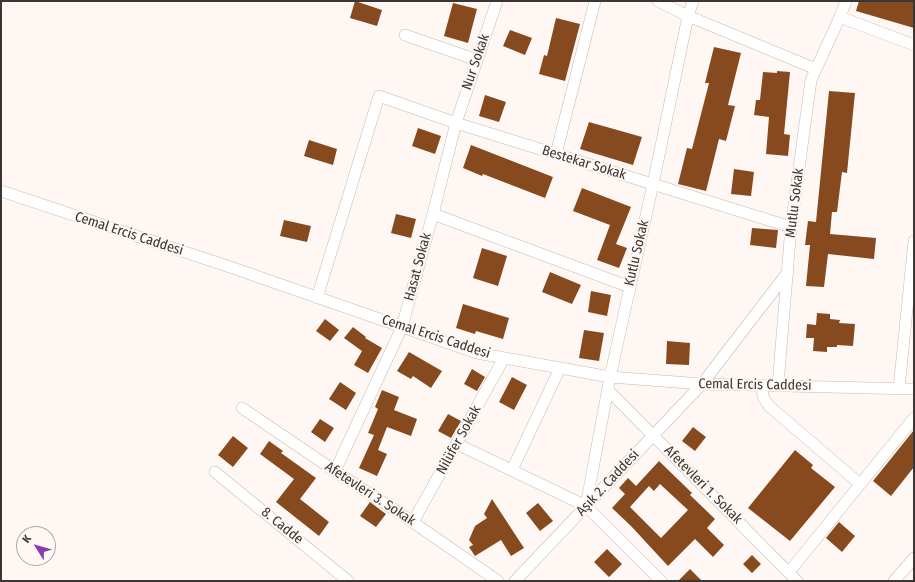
<!DOCTYPE html>
<html>
<head>
<meta charset="utf-8">
<style>
	body { margin:0 }
	#map { position:relative; width:915px; height:582px; overflow:hidden; background:#fef7f3; font-family:"Fira Sans Condensed",sans-serif }
	canvas { display:block }
	.frame { position:absolute; inset:0; border:2px solid #3b3633; pointer-events:none }
	.north { position:absolute; left:16px; top:526px; width:40px; height:40px; box-sizing:border-box; background:#fef7f3; border:1px solid #b0aaa6; border-radius:50%; rotate:307deg; font-size:11px; font-weight:700; line-height:16px; text-align:center; color:#3b3633 }
	.north::after { content:''; display:block; margin:auto; width:14px; height:18px; background:#883cad; clip-path:polygon(50% 0,100% 100%,50% 72%,0 100%) }
</style>
</head>
<body>
<div id="map">
<canvas width="915" height="582"></canvas>
<div class="frame"></div>
<div class="north">K</div>
</div>
<script>
const c = document.querySelector('canvas').getContext('2d');
c.lineJoin = 'round';
function fill(path, color) {
  c.fillStyle = color;
  c.fill(path, 'evenodd');
}
function toPath(rows) {
  const path = new Path2D();
  for (const r of rows) {
    path.moveTo(r[0], r[1]);
    for (let i = 2; i < r.length; i += 2) path.lineTo(r[i], r[i + 1]);
  }
  return path;
}
function strokePath(path, color, width, dash) {
  c.strokeStyle = color;
  c.lineWidth = width;
  c.lineCap = dash ? 'butt' : 'round';
  c.setLineDash(dash || []);
  c.stroke(path);
}
function drawText(font, color, halo, rows, align = 'center') {
  c.font = font + ' "Fira Sans Condensed",sans-serif';
  c.lineWidth = 4;
  c.setLineDash([]);
  c.textBaseline = 'middle';
  c.strokeStyle = halo;
  c.fillStyle = color;
  for (const [text, x, y, turn = 0] of rows) {
    c.save();
    c.translate(x, y);
    c.rotate((+turn || 0) * Math.PI / 180);
    c.textAlign = isNaN(turn) ? turn : align;
    if (halo) c.strokeText(text, 0, 0);
    c.fillText(text, 0, 0);
    c.restore();
  }
}
fill(toPath([
	[355,1,382,10,377,26,350,18],
	[859,1,914,1,914,28,856,11],
	[453,3,477,9,468,43,444,36],
	[556,18,580,24,565,81,539,74,544,55,547,56],
	[510,30,532,38,525,55,503,46],
	[714,47,741,53,728,105,735,106,726,141,719,139,706,191,678,184,687,148,692,149,709,83,705,83],
	[777,71,790,72,784,134,790,135,788,156,766,154,769,117,754,115,756,100,760,100,763,72,777,73],
	[829,91,855,93,847,173,842,172,837,212,832,212,830,234,876,238,874,259,828,254,824,287,806,286,810,245,805,245,808,221,816,222],
	[485,95,506,102,499,122,479,116],
	[589,122,642,137,633,165,580,149],
	[418,128,441,136,435,154,412,146],
	[309,140,337,149,333,165,304,156],
	[471,145,553,177,545,198,483,174,482,176,463,168],
	[734,169,754,172,751,196,731,194],
	[582,188,631,207,616,244,627,248,619,268,597,260,610,225,573,211],
	[396,214,416,219,411,238,391,233],
	[284,220,311,226,307,242,280,236],
	[752,228,778,230,776,248,750,245],
	[482,248,507,256,498,286,473,278],
	[550,272,581,285,572,304,542,292],
	[591,291,611,295,607,316,588,312],
	[463,304,509,318,503,339,476,331,475,334,456,328],
	[817,313,830,314,830,319,840,320,839,323,855,324,853,346,837,345,837,347,827,347,827,352,813,351,814,338,806,338,807,324,816,325],
	[325,319,339,330,330,341,316,331],
	[353,327,366,337,365,338,382,348,368,373,354,365,362,351,344,338],
	[584,330,604,333,599,361,579,358],
	[667,341,690,343,689,365,666,364],
	[409,352,442,371,431,388,413,376,411,379,397,371],
	[472,369,485,377,477,391,464,384],
	[512,377,527,385,514,410,499,402],
	[340,382,356,393,346,410,329,399],
	[382,390,399,397,394,410,417,419,411,436,387,427,378,450,387,454,377,476,359,468,374,435,368,433,378,409,375,407],
	[448,414,461,421,451,438,438,431],
	[320,419,334,428,325,442,311,432],
	[693,427,706,437,695,451,682,441],
	[914,430,914,467,891,496,873,481],
	[233,436,248,448,233,467,218,455],
	[269,441,283,451,281,453,316,478,300,499,329,522,319,536,276,502,294,479,260,454],
	[795,450,813,465,811,468,835,487,790,541,748,508],
	[659,461,692,493,690,495,715,519,707,528,724,545,713,557,695,539,668,566,631,526,612,508,625,494,619,488,628,478,636,486],
	[660,484,688,510,661,538,630,507,649,486,654,491],
	[492,499,524,548,511,556,501,540,475,556,469,547,473,545,469,540,475,526,487,518,484,514],
	[370,502,386,514,376,527,360,516],
	[538,503,553,521,540,531,526,513],
	[839,522,855,536,842,552,826,538],
	[607,549,622,564,609,577,594,562],
	[752,555,761,564,752,573,743,564],
	[690,569,702,581,678,581]
]), '#874a1f');
const minor = toPath([
	[658,1,688,16,816,69],
	[840,17,914,45],
	[405,35,477,60],
	[556,154,595,1],
	[1,191,233,268,477,353,610,377,702,384,914,389],
	[433,214,630,287],
	[317,298,379,96,456,123,791,227],
	[762,385,763,397,769,406,860,484],
	[778,385,791,227,811,80,840,17,846,1],
	[899,388,914,241],
	[608,390,797,581],
	[242,408,335,471,401,514,498,581],
	[457,444,586,506,661,581],
	[512,470,560,368],
	[335,471,402,327,433,214,456,123,497,1],
	[215,472,348,581],
	[586,506,610,377,653,184,688,16,693,1],
	[413,522,504,358],
	[789,572,914,418],
	[515,581,702,384,788,272],
	[894,581,914,558]
]);
strokePath(minor, '#c5bab3', 12);
strokePath(minor, '#fff', 11);
drawText('14px', '#3b3633', '#fef7f3', [
	["Nur Sokak",476,62,-71],
	["Bestekar Sokak",584,163,17],
	["Mutlu Sokak",795,203,-83],
	["Cemal Ercis Caddesi",129,234,18],
	["Kutlu Sokak",637,253,-77],
	["Hasat Sokak",418,267,-75],
	["Cemal Ercis Caddesi",436,337,18],
	["Cemal Ercis Caddesi",755,385,1],
	["Nilüfer Sokak",459,440,-61],
	["Aşık 2. Caddesi",608,483,-47],
	["Afetevleri 1. Sokak",703,485,45],
	["Afetevleri 3. Sokak",370,494,33],
	["8. Cadde",282,526,39]
]);
</script>
</body>
</html>
